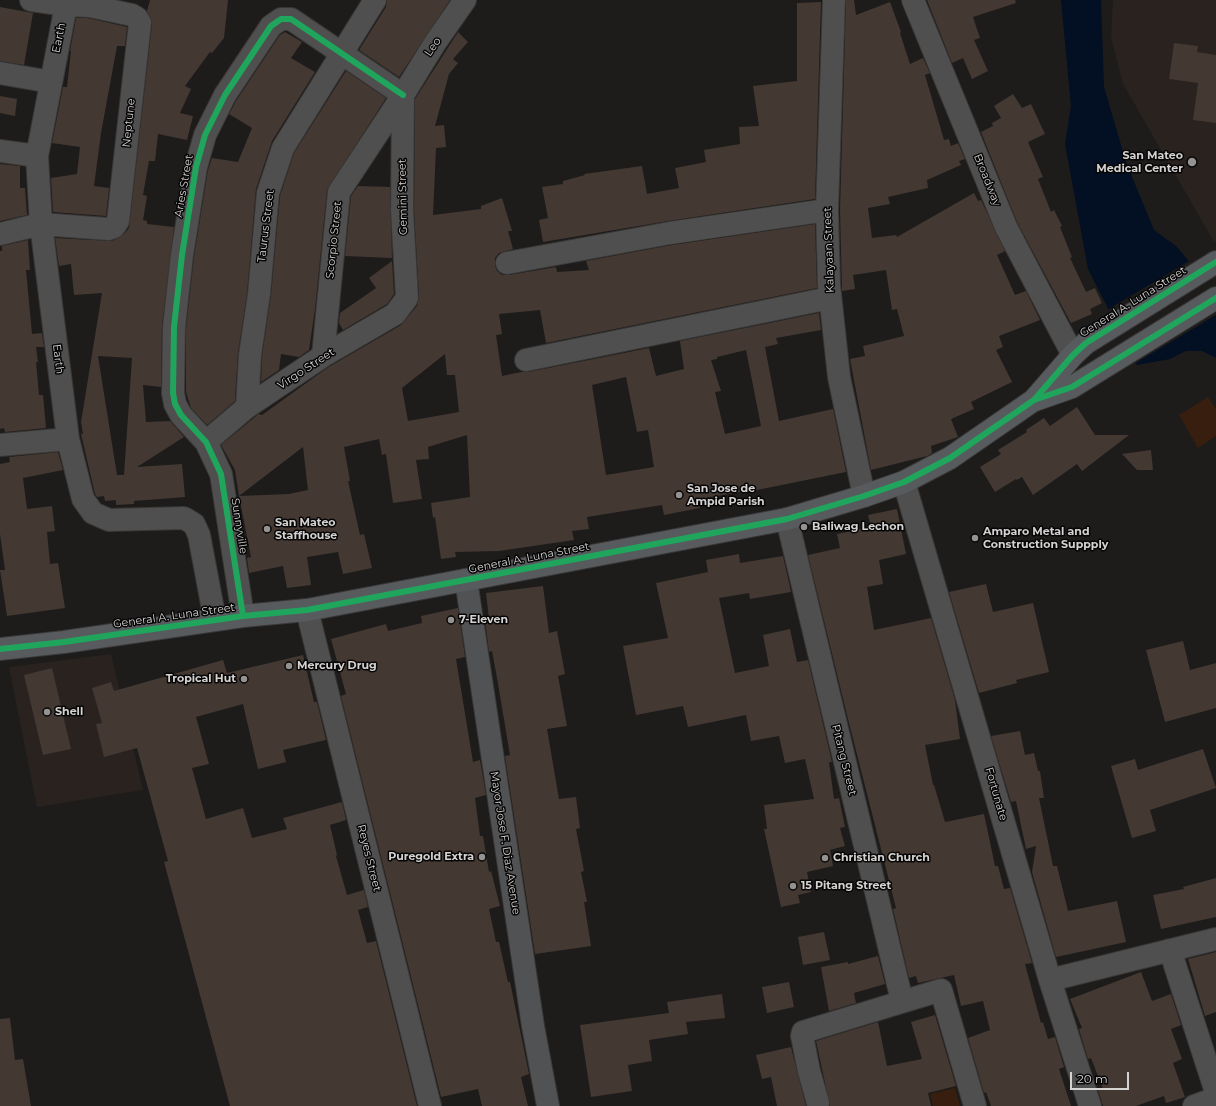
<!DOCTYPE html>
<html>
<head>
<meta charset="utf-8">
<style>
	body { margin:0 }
	#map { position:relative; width:1216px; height:1106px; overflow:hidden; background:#1d1c1b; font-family:Montserrat,sans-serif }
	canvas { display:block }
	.scale { position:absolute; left:1070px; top:1072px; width:59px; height:18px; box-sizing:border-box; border:2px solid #d5d3d2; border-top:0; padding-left:5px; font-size:12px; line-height:14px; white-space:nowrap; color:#d5d3d2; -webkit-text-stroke:3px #070606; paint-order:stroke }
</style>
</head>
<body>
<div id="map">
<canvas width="1216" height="1106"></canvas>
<div class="scale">20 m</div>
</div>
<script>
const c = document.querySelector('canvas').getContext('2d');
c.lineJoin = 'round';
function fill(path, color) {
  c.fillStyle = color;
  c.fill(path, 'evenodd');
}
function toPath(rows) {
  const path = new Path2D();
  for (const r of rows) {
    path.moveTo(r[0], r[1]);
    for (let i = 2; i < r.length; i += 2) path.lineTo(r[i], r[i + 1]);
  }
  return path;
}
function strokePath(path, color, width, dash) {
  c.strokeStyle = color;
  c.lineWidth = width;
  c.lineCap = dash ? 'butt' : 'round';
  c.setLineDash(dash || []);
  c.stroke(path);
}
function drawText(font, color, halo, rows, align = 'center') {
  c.font = font + ' Montserrat,sans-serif';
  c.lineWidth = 3;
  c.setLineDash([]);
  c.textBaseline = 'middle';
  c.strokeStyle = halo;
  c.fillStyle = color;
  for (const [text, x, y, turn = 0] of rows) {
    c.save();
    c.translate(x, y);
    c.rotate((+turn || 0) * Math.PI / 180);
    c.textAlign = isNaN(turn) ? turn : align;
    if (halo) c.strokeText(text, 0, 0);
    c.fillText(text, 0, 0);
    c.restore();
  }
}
fill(toPath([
	[1113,0,1216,0,1216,240,1214,242,1123,84,1111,37],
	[111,654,143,790,37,807,9,667]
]), '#29221e');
fill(toPath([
	[1208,397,1216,409,1216,436,1198,448,1179,415],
	[955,1088,960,1106,933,1106,930,1094]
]), '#371e0f');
fill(toPath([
	[1061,0,1101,0,1104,87,1126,162,1154,230,1176,246,1216,293,1216,358,1202,351,1186,351,1170,359,1137,365,1088,269,1065,144,1071,106]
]), '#030f22');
fill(toPath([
	[1191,260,1216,290,1216,315,1134,364,1107,310]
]), '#1d1c1b');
fill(toPath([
	[150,0,228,0,224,38,212,53,210,52,185,86,191,89,180,113,193,116,187,140,158,134,155,161,149,161,143,195,147,196,143,220,147,221,147,224,174,227,162,326,161,387,143,385,146,422,170,421,184,437,137,467,182,464,185,497,134,501,134,504,116,505,116,500,105,501,104,496,97,497,95,494,81,434,83,434,81,422,102,293,74,295,71,264,59,266,55,238,112,241,124,234,129,228,152,24,147,11],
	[98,356,132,358,124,475,117,475],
	[387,0,450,0,399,77,359,50,386,7],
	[846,0,854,0,856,15,890,2,901,32,900,33,910,64,923,58,930,73,925,75,944,140,949,139,951,146,958,143,965,159,959,161,961,165,927,180,928,188,888,197,890,204,868,208,872,238,896,235,897,237,974,193,978,201,981,200,1005,251,997,255,1015,295,1026,291,1040,320,999,336,1003,347,996,350,1012,382,971,402,974,409,951,419,958,437,931,446,932,453,927,456,871,470,850,359,865,356,863,346,904,336,897,309,892,310,886,270,853,275,855,289,842,291,840,210],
	[927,0,1015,0,1016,3,973,17,980,38,974,40,988,71,972,79,963,58,952,63],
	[821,2,815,199,668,221,543,242,539,220,548,218,542,187,563,184,563,181,585,175,584,174,642,166,647,194,679,188,675,168,706,162,704,150,740,144,739,127,759,126,753,86,797,81,797,3],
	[0,7,33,13,24,65,0,61],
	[76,18,88,18,127,27,125,46,117,46,101,133,94,186,109,188,106,216,53,212,51,178,77,174,80,147,52,143,63,87,67,87,71,51,70,51],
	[285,32,302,42,291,58,315,72,272,141,256,189,247,293,238,353,235,401,207,425,191,408,186,392,186,328,194,257,208,170,212,158,238,162,252,128,229,114,236,101,280,35],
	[458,32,468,42,453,59,458,63,449,74,435,126,444,125,446,147,436,148,433,215,481,209,481,206,502,198,512,231,508,231,513,249,499,253,495,258,495,266,497,271,502,275,509,275,556,267,557,272,589,270,586,261,672,245,815,224,817,288,546,343,540,310,499,314,502,334,496,335,502,376,521,372,528,372,649,348,656,376,684,369,680,341,819,313,821,330,776,338,778,344,765,347,779,421,833,409,846,472,747,492,746,491,699,499,700,508,664,515,662,505,587,517,589,529,572,531,574,540,499,551,455,552,456,557,441,559,435,517,433,518,431,503,470,497,467,435,428,447,429,459,416,460,422,499,393,503,386,454,382,455,379,439,344,447,350,481,348,481,360,535,364,534,372,568,343,574,338,552,307,557,311,585,287,588,283,566,249,573,247,558,251,557,239,496,289,494,308,490,303,447,239,496,235,470,221,445,255,417,258,414,262,415,327,368,401,325,417,306,419,297,414,210,415,99],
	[746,350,761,426,725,434,715,392,721,391,711,360,717,359,717,357],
	[445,354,447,375,455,375,459,412,408,421,402,388],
	[626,377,637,432,648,430,654,467,606,475,592,385],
	[1174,43,1198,46,1197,52,1216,55,1216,123,1193,120,1198,83,1169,79],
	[346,71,386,98,327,190,315,309,309,350,299,357,281,354,279,370,261,382,262,356,271,295,280,196,294,153],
	[1013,94,1022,108,1031,104,1045,134,1028,142,1043,177,1038,179,1051,212,1054,210,1062,226,1060,227,1072,257,1070,258,1086,292,1095,288,1102,303,1090,309,1092,314,1071,323,1017,222,981,132,993,126,992,123,1001,118,994,106],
	[0,96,17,99,15,116,0,113],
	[0,164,20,166,20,188,25,188,27,215,0,221],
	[358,186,390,187,392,258,345,256,351,196],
	[28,240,30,270,26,270,32,334,42,333,44,347,36,347,38,362,36,362,39,395,43,395,46,428,5,432,4,428,0,429,0,251,2,251,2,246],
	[392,261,394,294,387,304,343,330,339,323,340,313,376,288,369,278],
	[1077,407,1095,435,1129,435,1082,471,1077,464,1033,495,1022,477,1017,480,1016,479,995,492,980,467,1001,454,998,450,1027,432,1026,430,1044,418,1050,426],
	[1151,450,1153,470,1137,470,1122,454],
	[58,452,63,470,23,478,27,509,52,506,55,531,47,532,50,564,58,563,65,608,7,616,0,570,5,570,0,534,0,464,10,462,9,457],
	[897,509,906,554,879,560,883,584,867,587,874,630,931,618,955,700,960,739,925,745,933,785,934,785,945,822,984,814,995,866,998,866,1004,889,1010,888,1032,963,1025,964,1041,1023,1043,1022,1048,1039,1055,1037,1064,1067,1059,1069,1071,1106,991,1106,986,1092,984,1093,968,1038,990,1030,983,1001,961,1006,954,975,918,983,916,976,909,978,893,909,896,908,848,719,808,555,840,548,837,534,871,527,868,515],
	[739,554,740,563,783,556,791,592,750,599,749,593,719,598,735,673,769,666,763,635,790,629,797,662,808,660,832,762,829,762,834,799,839,798,845,827,840,828,845,846,830,850,833,866,807,872,811,892,798,895,800,903,781,907,764,829,767,829,764,805,814,799,805,759,785,763,779,736,751,741,746,715,688,727,683,706,636,715,623,646,668,638,656,583,708,572,706,560],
	[986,584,993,612,1033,603,1049,672,1016,680,1017,683,979,693,949,592],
	[543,586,549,633,557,631,565,674,558,676,567,726,547,729,559,799,576,797,580,828,576,829,584,871,581,872,587,902,584,902,591,946,535,954,505,756,510,755,497,678,492,651,489,652,485,620,489,619,486,593],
	[458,608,465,657,456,659,473,762,480,760,486,795,475,798,480,836,483,836,489,872,491,871,500,906,489,909,496,942,499,942,508,982,510,982,529,1074,521,1077,528,1106,482,1106,478,1089,441,1097,341,696,346,694,331,639,386,624,388,631,422,623,421,616],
	[1183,641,1190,670,1216,663,1216,708,1165,722,1146,650],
	[303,655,314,702,317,702,326,740,283,750,286,762,258,769,243,704,196,717,209,764,192,768,206,819,243,808,252,838,287,829,283,818,342,802,346,820,330,825,337,855,336,856,347,895,364,890,368,907,358,910,367,943,376,941,417,1106,230,1106,164,862,168,861,137,748,104,757,96,724,102,723,92,688,111,682,114,691,223,660,227,673],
	[52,668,71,749,43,755,24,675],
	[1020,731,1025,755,1034,753,1038,771,1040,771,1044,798,1039,798,1053,866,1057,866,1068,911,1117,901,1126,942,1056,957,1032,872,1036,846,1026,849,1016,801,1011,802,991,736],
	[1203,749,1216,788,1150,810,1156,831,1132,838,1111,766,1135,759,1138,770],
	[1216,878,1216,917,1161,929,1153,895,1184,889,1183,887],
	[824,932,830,960,803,965,798,937],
	[1216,952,1216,1012,1205,1016,1188,959],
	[878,956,885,984,854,993,856,1003,829,1011,821,967,848,962,848,964],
	[1141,972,1152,1001,1171,994,1181,1025,1171,1029,1182,1059,1173,1063,1185,1097,1166,1103,1164,1096,1136,1106,1103,1106,1098,1090,1103,1089,1091,1058,1088,1059,1079,1029,1082,1028,1070,999],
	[789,982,794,1007,767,1013,762,987],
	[722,994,725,1018,686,1022,688,1034,649,1040,652,1061,628,1065,632,1091,591,1097,580,1025,669,1013,667,1002],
	[935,1015,956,1086,928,1093,931,1106,830,1106,816,1041,878,1022,887,1066,922,1059,911,1022],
	[10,1018,15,1060,23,1059,31,1106,0,1106,0,1019],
	[791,1047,806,1106,777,1106,771,1077,762,1079,756,1055]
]), '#433832');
const street = toPath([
	[67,0,37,156,41,224,68,439,83,499,93,513,109,520,184,518,194,524,199,535,215,620],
	[834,0,827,210,829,285,839,377,864,496],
	[913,0,1006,227,1073,355],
	[0,73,51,82],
	[0,151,37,156],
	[0,234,41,224,108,229,114,227,118,221,140,23,137,18,132,15,90,6,66,5,31,0],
	[507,263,670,233,827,210],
	[323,356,339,192,403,95,435,43,465,0],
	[526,360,830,298],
	[247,407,250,355,259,294,268,193,283,148,375,0],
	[206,442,247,407,323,356,395,314,407,298,402,210,403,95],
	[0,445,68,439],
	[904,482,1050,980,1090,1106],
	[787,519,902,1001],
	[307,610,430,1106],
	[243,616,221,474,206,442,181,415,175,404,173,393,174,327,182,255,196,167,205,135,225,95,271,26,281,19,291,19,403,95],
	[1170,950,1216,1092],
	[1050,980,1216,939],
	[818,1103,809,1071,802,1036,803,1032,941,990,975,1106],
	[1194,1106,1216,1098]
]);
const secondary = toPath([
	[466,580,533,1026,548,1106]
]);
const primary = toPath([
	[1035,400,1072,387,1216,298],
	[0,649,64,642,243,616,307,610,787,519,864,496,904,482,950,458,1034,400,1073,355,1086,343,1216,262]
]);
strokePath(street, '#383736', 24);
strokePath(secondary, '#383736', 24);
strokePath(primary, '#383736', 24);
strokePath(street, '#504f4f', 22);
strokePath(secondary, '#515253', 22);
strokePath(primary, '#585b5e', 22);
strokePath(toPath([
	[1034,400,1072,387,1216,298],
	[243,616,221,474,206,442,181,415,175,404,173,393,174,327,182,255,196,167,205,135,225,95,271,26,281,19,291,19,403,95],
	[0,649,64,642,243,616,307,610,787,519,864,496,904,482,950,458,1034,400,1073,355,1086,343,1216,262]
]), '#20a55d', 6);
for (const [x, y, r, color] of [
	[1192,162,5,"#959392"],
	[679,495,4,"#959392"],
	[804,527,4,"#959392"],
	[267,529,4,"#959392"],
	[975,538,4,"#959392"],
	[451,620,4,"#959392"],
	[289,666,4,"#959392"],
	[244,679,4,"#959392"],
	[47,712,4,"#959392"],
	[482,857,4,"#959392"],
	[825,858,4,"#959392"],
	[793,886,4,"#959392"]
]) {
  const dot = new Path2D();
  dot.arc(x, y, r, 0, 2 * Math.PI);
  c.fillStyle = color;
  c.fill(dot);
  strokePath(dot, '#070606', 1.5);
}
drawText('11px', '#d5d3d2', '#070606', [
	["Earth",59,38,-79],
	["Leo",433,47,-56],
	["Neptune",129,123,-84],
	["Broadway",987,180,68],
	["Aries Street",184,186,-80],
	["Gemini Street",403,197,-91],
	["Taurus Street",266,226,-83],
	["Scorpio Street",334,240,-84],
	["Kalayaan Street",829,250,-92],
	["General A. Luna Street",1133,302,-32],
	["Earth",58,359,83],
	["Virgo Street",306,369,-33],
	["Sunnyville",239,526,81],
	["General A. Luna Street",529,558,-11],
	["General A. Luna Street",174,616,-8],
	["Pitang Street",844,760,76],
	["Fortunate",996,794,74],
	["Mayor Jose F. Diaz Avenue",505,843,81],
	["Reyes Street",369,858,76]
]);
drawText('bold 11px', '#d5d3d2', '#070606', [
	["San Mateo",1183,156,"right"],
	["Medical Center",1183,169,"right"],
	["San Jose de",687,489],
	["Ampid Parish",687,502],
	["San Mateo",275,523],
	["Staffhouse",275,536],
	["Baliwag Lechon",812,527],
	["Amparo Metal and",983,532],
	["Construction Suppply",983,545],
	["7-Eleven",459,620],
	["Mercury Drug",297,666],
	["Tropical Hut",236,679,"right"],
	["Shell",55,712],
	["Puregold Extra",474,857,"right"],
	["Christian Church",833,858],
	["15 Pitang Street",801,886]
], 'left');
</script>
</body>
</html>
